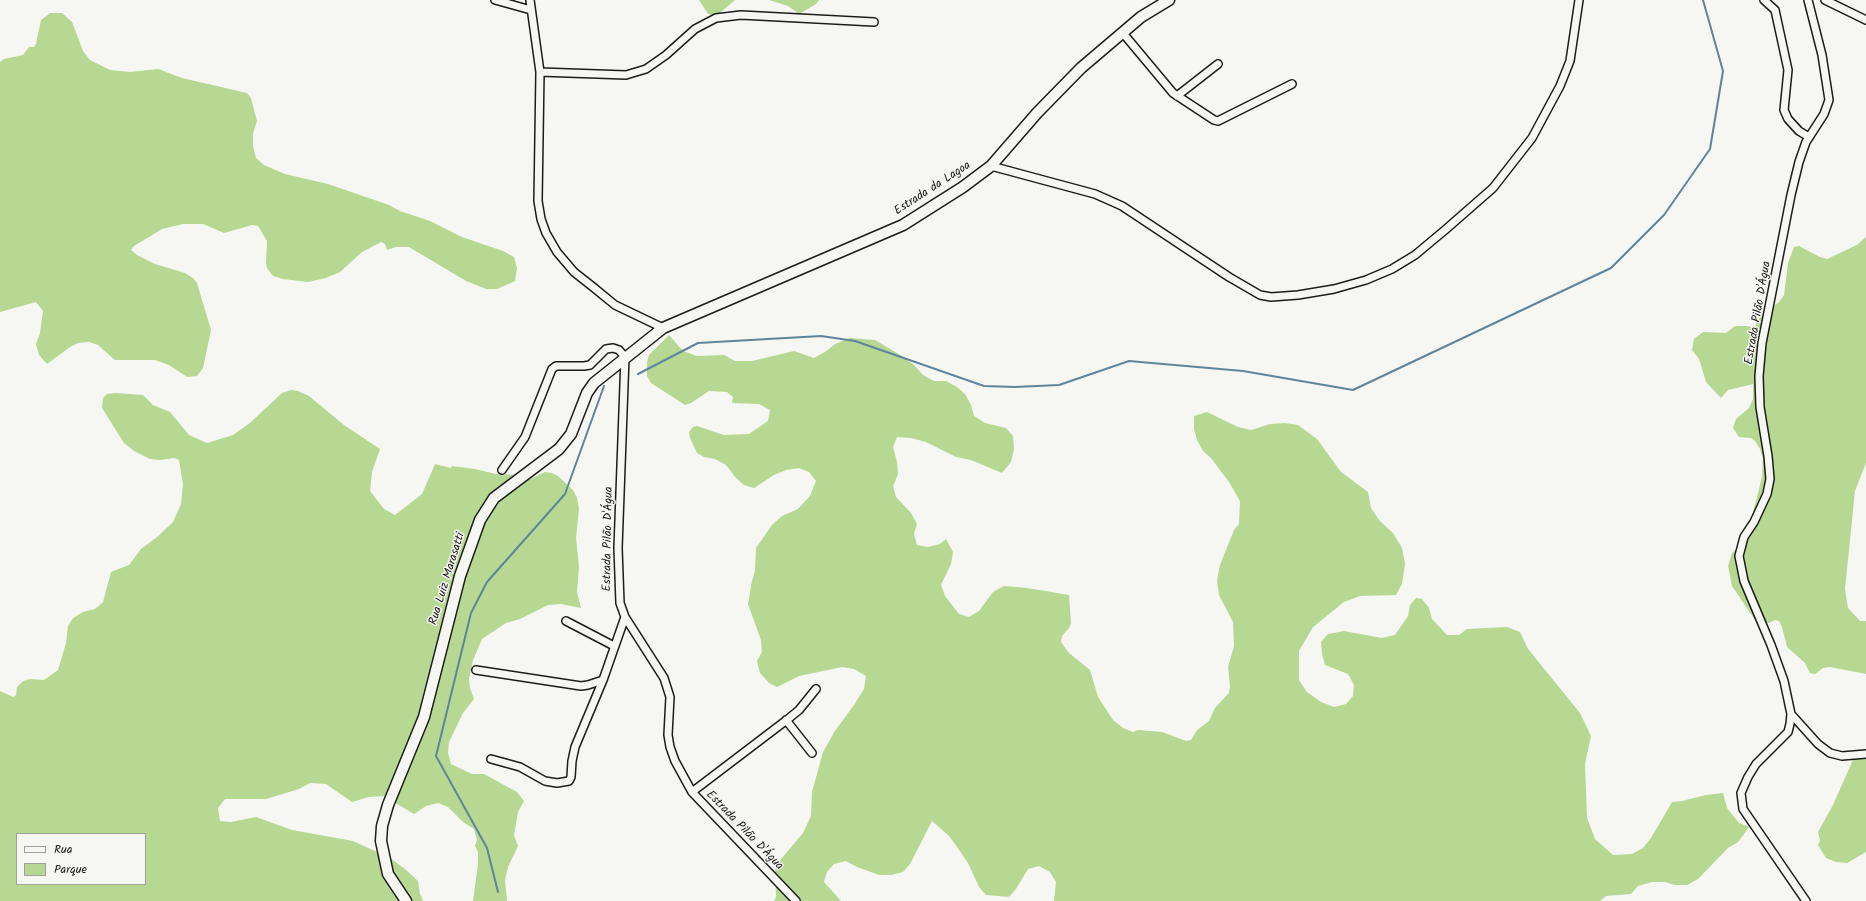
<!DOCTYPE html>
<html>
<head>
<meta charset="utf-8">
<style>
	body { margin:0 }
	#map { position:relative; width:1866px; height:901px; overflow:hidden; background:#f6f6f2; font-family:Kalam,sans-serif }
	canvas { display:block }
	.legend { position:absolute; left:16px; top:833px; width:130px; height:52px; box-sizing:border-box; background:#f6f6f2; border:1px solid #9f9f9c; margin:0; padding:5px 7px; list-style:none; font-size:12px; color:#1c1c1c }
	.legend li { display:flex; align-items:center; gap:8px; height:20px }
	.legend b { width:20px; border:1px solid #9f9f9c }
</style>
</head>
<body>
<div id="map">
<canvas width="1866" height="901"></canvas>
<ul class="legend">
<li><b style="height:5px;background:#f6f6f2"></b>Rua</li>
<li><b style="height:11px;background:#b6d892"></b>Parque</li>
</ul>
</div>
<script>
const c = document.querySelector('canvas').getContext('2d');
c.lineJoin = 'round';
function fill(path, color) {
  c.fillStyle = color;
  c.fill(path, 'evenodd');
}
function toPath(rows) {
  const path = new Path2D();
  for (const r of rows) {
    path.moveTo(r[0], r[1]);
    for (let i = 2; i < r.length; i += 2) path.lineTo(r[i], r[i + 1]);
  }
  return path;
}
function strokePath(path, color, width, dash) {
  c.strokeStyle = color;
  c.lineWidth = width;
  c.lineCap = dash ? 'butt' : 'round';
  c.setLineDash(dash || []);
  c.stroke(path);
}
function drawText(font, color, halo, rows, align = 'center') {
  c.font = font + ' Kalam,sans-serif';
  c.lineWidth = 3;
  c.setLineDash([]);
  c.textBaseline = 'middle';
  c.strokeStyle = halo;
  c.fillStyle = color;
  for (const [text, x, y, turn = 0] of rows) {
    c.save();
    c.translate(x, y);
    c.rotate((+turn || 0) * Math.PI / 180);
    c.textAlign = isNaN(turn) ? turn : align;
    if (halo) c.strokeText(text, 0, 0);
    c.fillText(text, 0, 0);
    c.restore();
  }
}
fill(toPath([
	[699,0,735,0,720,13,713,15,708,14],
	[769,0,819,0,816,4,799,14,788,6],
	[50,13,62,13,72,22,83,51,90,60,110,70,130,72,158,69,182,78,247,93,251,98,257,121,253,134,253,146,256,158,264,165,285,174,328,184,389,205,400,211,430,221,462,237,503,251,514,257,517,268,515,281,497,289,486,289,466,281,409,247,396,247,387,250,385,244,381,242,362,252,340,272,326,278,308,282,283,279,273,276,267,268,266,263,267,241,258,226,252,225,224,233,203,224,183,224,162,229,134,246,131,250,137,255,155,264,185,273,193,278,197,283,211,330,203,368,197,376,187,377,169,365,155,360,115,360,98,345,89,342,78,343,70,347,47,364,39,355,36,344,40,333,43,311,36,302,0,312,0,62,4,59,23,55,29,47,34,47,36,44,41,20],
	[1866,237,1866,463,1855,491,1845,589,1848,608,1860,621,1866,621,1866,674,1830,667,1823,668,1815,674,1810,673,1805,663,1787,647,1782,627,1779,621,1775,620,1769,623,1761,623,1755,620,1732,586,1728,566,1732,553,1746,540,1762,477,1763,459,1760,449,1755,441,1751,438,1739,437,1733,428,1736,419,1749,408,1753,399,1753,384,1728,390,1721,398,1706,382,1699,359,1692,350,1694,339,1703,332,1726,333,1735,326,1747,326,1755,328,1756,324,1761,315,1779,302,1784,295,1788,263,1794,247,1799,246,1820,257,1827,259,1857,245],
	[669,335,683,351,697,356,724,355,735,361,752,361,794,351,814,358,825,352,835,344,850,338,875,340,902,356,914,365,923,375,934,381,946,381,957,387,965,394,971,405,974,416,985,423,1006,428,1013,436,1014,449,1011,462,1002,473,971,460,956,457,926,442,911,438,897,437,893,447,897,462,898,474,893,486,896,497,911,513,917,524,914,534,917,545,928,547,940,544,946,539,953,552,951,564,941,585,945,596,959,614,969,617,979,611,993,592,1004,586,1027,588,1069,595,1071,623,1069,628,1062,636,1061,642,1069,653,1090,670,1098,697,1113,720,1123,728,1133,732,1138,730,1162,732,1186,741,1191,740,1197,730,1209,721,1215,708,1229,693,1230,686,1228,667,1234,646,1233,622,1219,595,1217,581,1220,565,1234,530,1239,524,1240,501,1229,482,1211,458,1203,451,1197,440,1194,429,1194,416,1207,412,1238,427,1251,430,1270,424,1285,423,1298,425,1317,439,1341,472,1368,492,1371,508,1379,520,1393,533,1402,548,1405,564,1402,584,1396,595,1360,596,1344,602,1313,627,1299,651,1299,680,1307,692,1321,702,1334,707,1346,704,1353,696,1354,685,1348,674,1325,665,1322,654,1321,642,1328,634,1344,631,1382,638,1395,635,1408,616,1410,605,1416,598,1422,599,1429,608,1432,619,1447,635,1459,635,1467,629,1507,627,1520,632,1528,649,1580,713,1591,736,1585,764,1587,818,1595,839,1613,855,1632,854,1643,848,1651,838,1672,802,1682,801,1706,795,1723,793,1727,808,1739,823,1749,827,1747,830,1738,842,1728,848,1698,879,1687,885,1675,885,1665,882,1652,882,1638,886,1631,894,1606,896,1600,901,1054,901,1056,882,1050,872,1039,866,1028,869,1016,889,1009,897,986,895,979,887,968,863,955,844,948,835,932,821,910,864,903,872,891,875,879,875,857,867,846,861,834,864,827,872,824,882,841,901,774,901,776,897,775,870,781,859,803,833,811,816,812,792,823,752,835,731,854,705,864,689,866,676,854,669,842,667,799,676,777,687,769,683,760,673,757,661,762,652,761,640,748,604,752,581,755,571,756,548,772,525,782,516,798,509,810,496,816,481,809,472,799,468,786,470,774,475,754,488,744,485,736,478,726,465,715,459,704,457,697,453,690,438,689,432,693,427,697,426,724,435,749,434,768,421,770,410,759,404,732,403,733,397,727,392,709,391,691,403,685,405,651,383,647,376,647,362,649,355],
	[291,390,298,391,309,396,344,425,380,449,372,472,370,491,384,509,395,515,422,494,435,464,451,468,452,466,475,469,496,474,519,475,526,481,545,472,552,473,558,476,573,490,577,498,579,509,576,538,579,567,577,592,581,608,561,604,548,605,520,619,506,623,482,639,473,660,469,679,470,688,474,699,463,713,449,742,448,753,451,764,472,774,484,774,517,792,524,801,518,812,514,835,518,846,508,867,505,880,507,901,473,901,478,864,478,852,475,846,477,840,474,829,463,822,448,807,438,803,426,806,414,814,384,796,369,797,352,802,326,784,310,783,299,789,266,799,225,799,218,808,220,821,231,822,256,817,292,830,353,841,390,858,405,869,418,881,420,894,423,901,0,901,0,691,13,697,16,695,17,687,23,681,30,679,44,680,58,670,66,643,68,626,73,618,83,612,95,609,103,602,111,572,129,565,141,549,157,537,173,522,181,504,183,484,179,460,174,458,160,460,150,459,134,451,124,443,102,408,103,398,107,394,116,393,143,395,153,405,170,412,189,435,207,443,233,435,250,423,282,393],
	[17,834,145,834,145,884,17,884],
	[1866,751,1866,852,1847,863,1836,862,1826,858,1818,845,1820,841,1818,832,1833,805,1856,753]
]), '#b6d892');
strokePath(toPath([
	[638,374,698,343,821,336,855,341,984,386,1015,387,1059,385,1129,361,1243,371,1353,390,1611,268,1664,215,1710,149,1723,71,1703,0],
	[498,892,487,848,436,756,471,613,487,582,565,494,604,386]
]), '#60859a', 2);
const street = toPath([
	[495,0,531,10],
	[530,0,540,72,538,201,541,219,546,233,557,252,574,272,593,287,615,305,663,328],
	[1764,0,1775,10,1788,70,1784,110,1788,119,1799,131,1809,137],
	[1825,0,1866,20],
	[1122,32,1173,93,1214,120,1218,121,1292,84],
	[540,72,626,75,646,69,666,55,695,29,716,18,741,15,874,22],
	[1177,96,1218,64],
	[991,166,1095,194,1122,206,1229,277,1260,295,1271,297,1298,295,1334,289,1366,280,1392,269,1415,255,1445,230,1493,188,1532,138,1560,86,1570,61,1579,0],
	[502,470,525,437,552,369,556,366,584,366,590,365,606,349,613,348,619,350,625,357,618,548,620,603,625,617,664,678,670,697,668,735,670,747,675,761,692,792,796,901],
	[566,621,614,646],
	[476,670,581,686,588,685,603,680,625,617],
	[1791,714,1818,744,1830,753,1842,756,1866,754],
	[786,720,812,753],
	[491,759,520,767,545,781,557,783,569,781,571,777,572,761,575,747,603,680],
	[692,792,788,719,799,710,816,689],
	[1806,901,1743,809,1741,793,1748,777,1756,764,1788,732,1790,724,1791,714,1784,681,1771,645,1744,581,1739,556,1744,537,1754,522,1767,494,1770,479,1768,456,1760,407,1759,376,1762,343,1791,195,1799,162,1806,142,1824,114,1829,100,1822,55,1808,0]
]);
const secondary = toPath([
	[406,901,388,874,381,841,382,826,388,805,424,717,460,576,480,520,494,498,559,449,571,434,587,393,594,383,663,328,903,225,963,187,991,166,1037,113,1081,68,1141,17,1169,0]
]);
strokePath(street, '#1c1c1c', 10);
strokePath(secondary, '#1c1c1c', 13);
strokePath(street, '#f6f6f2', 7);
strokePath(secondary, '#f6f6f2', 10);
drawText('12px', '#1c1c1c', '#f6f6f2', [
	["Estrada da Lagoa",933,189,-33],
	["Estrada Pilão D'Água",1759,313,-80],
	["Estrada Pilão D'Água",609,539,-89],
	["Rua Luiz Marasatti",448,579,-73],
	["Estrada Pilão D'Água",744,831,46]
]);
</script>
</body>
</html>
